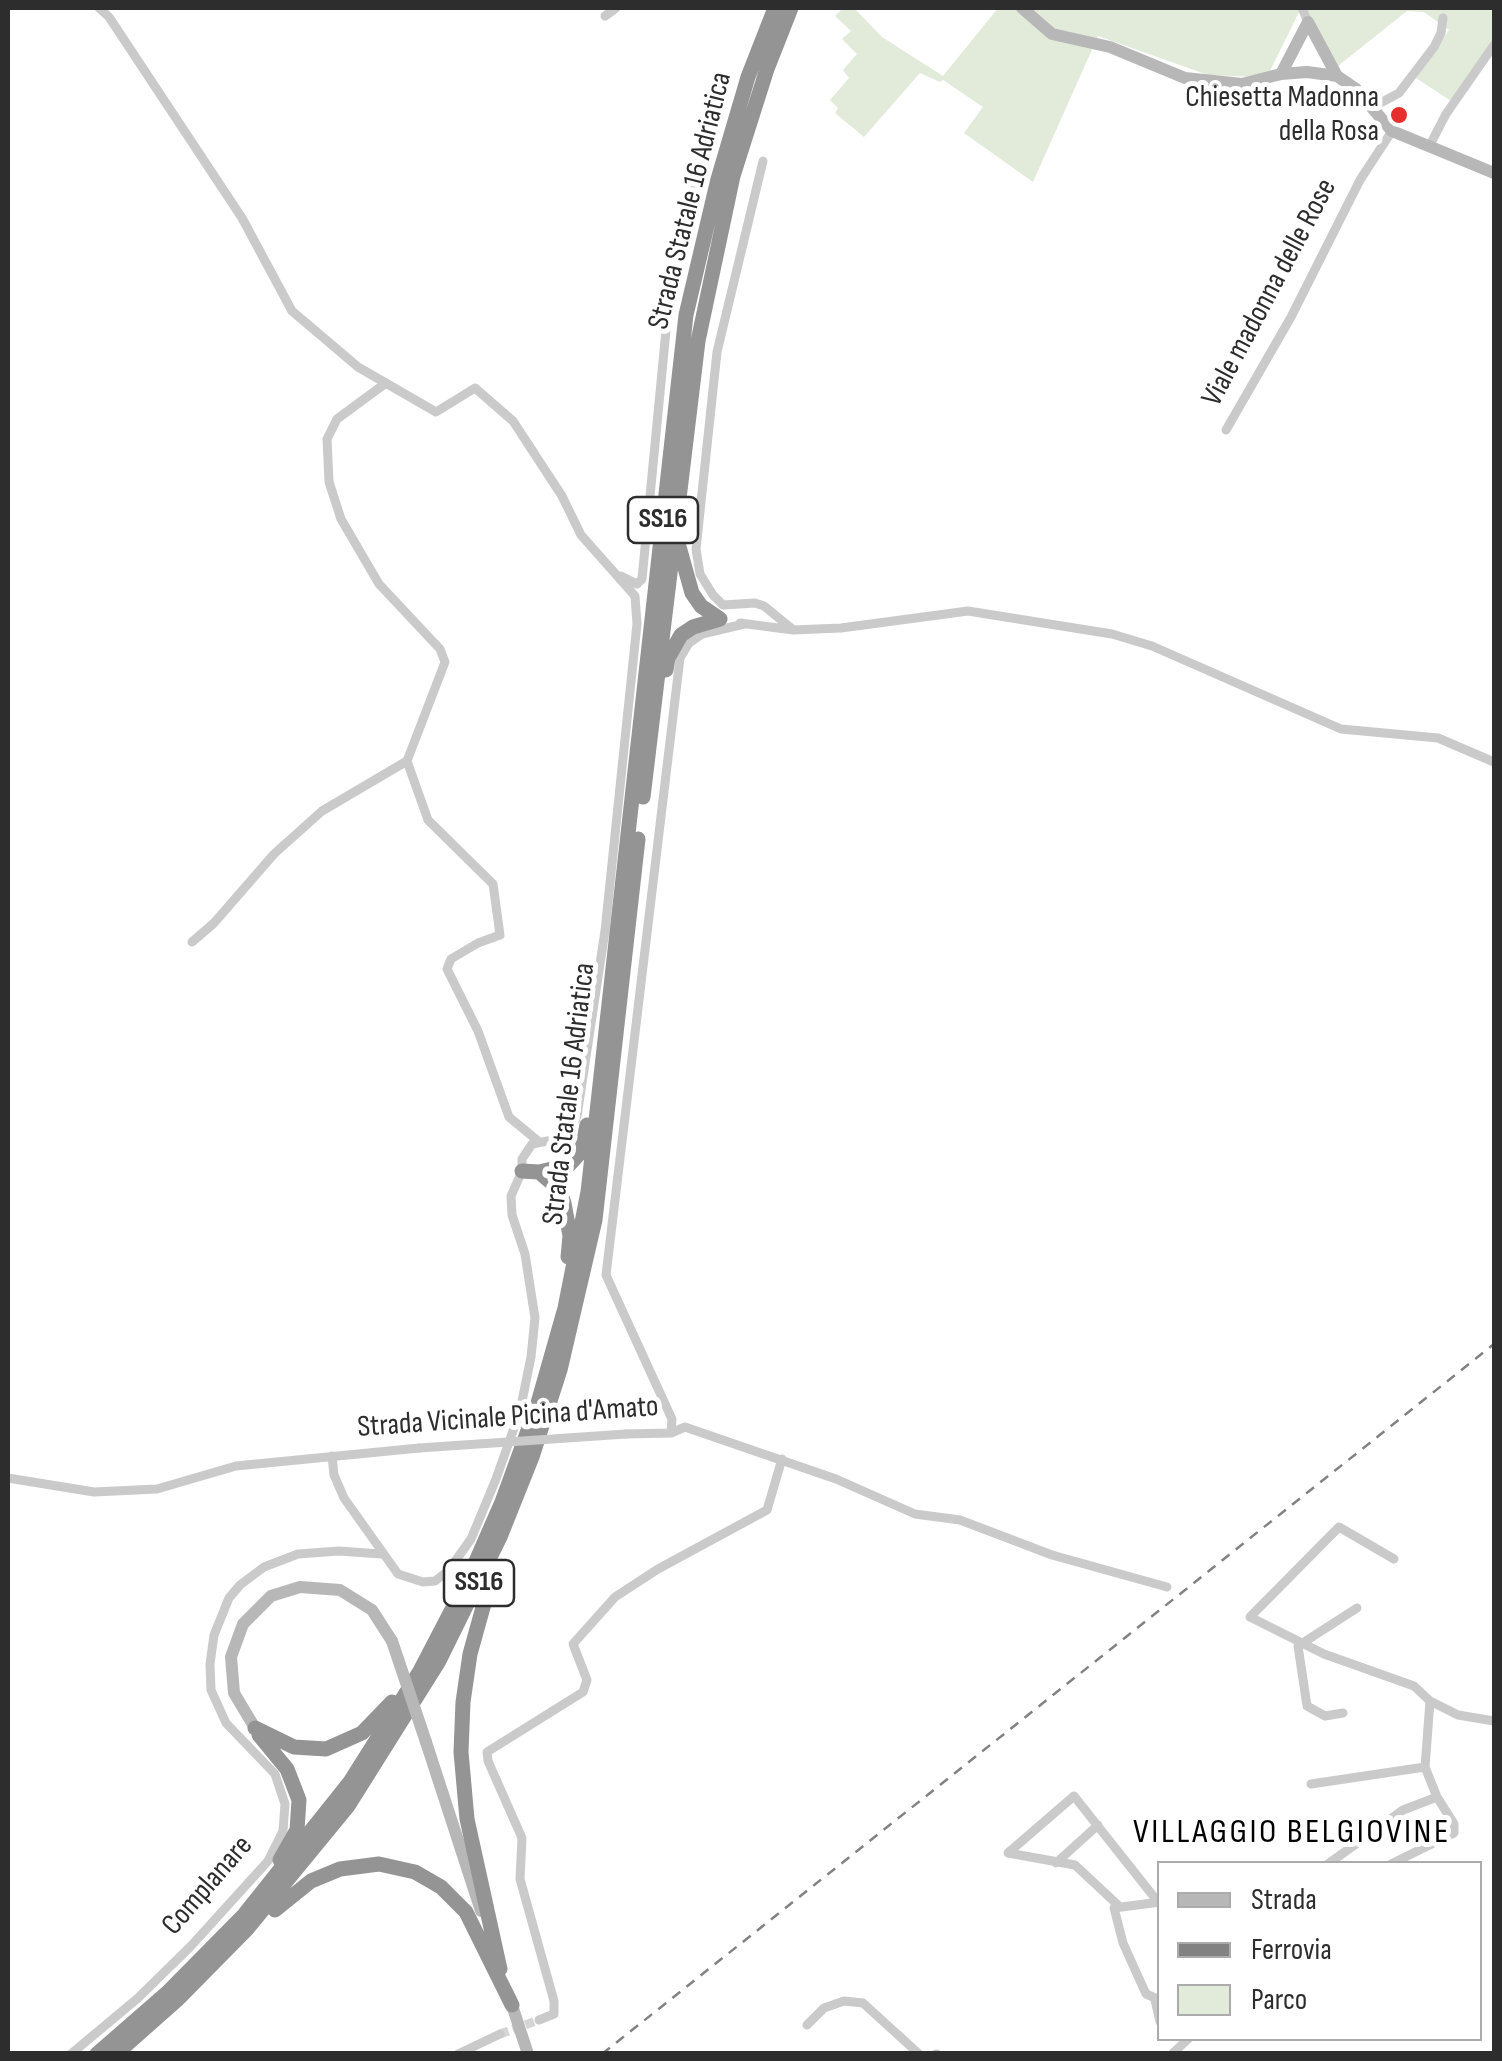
<!DOCTYPE html>
<html>
<head>
<meta charset="utf-8">
<style>
	body { margin:0 }
	#map { position:relative; width:1502px; height:2061px; overflow:hidden; background:#fff; font-family:"Sofia Sans Condensed",sans-serif }
	canvas { display:block }
	.frame { position:absolute; inset:0; border:10px solid #2d2d2d; pointer-events:none }
	.legend { position:absolute; left:1157px; top:1861px; width:325px; height:180px; box-sizing:border-box; background:#fff; border:2px solid #ababab; margin:0; padding:12px 18px; list-style:none; font-size:30px; color:#2d2d2d }
	.legend li { display:flex; align-items:center; gap:20px; height:50px }
	.legend b { width:50px; border:2px solid #ababab }
</style>
</head>
<body>
<div id="map">
<canvas width="1502" height="2061"></canvas>
<div class="frame"></div>
<ul class="legend">
<li><b style="height:12px;background:#b7b7b7"></b>Strada</li>
<li><b style="height:12px;background:#828282"></b>Ferrovia</li>
<li><b style="height:28px;background:#e2ebda"></b>Parco</li>
</ul>
</div>
<script>
const c = document.querySelector('canvas').getContext('2d');
c.lineJoin = 'round';
function fill(path, color) {
  c.fillStyle = color;
  c.fill(path, 'evenodd');
}
function toPath(rows) {
  const path = new Path2D();
  for (const r of rows) {
    path.moveTo(r[0], r[1]);
    for (let i = 2; i < r.length; i += 2) path.lineTo(r[i], r[i + 1]);
  }
  return path;
}
function strokePath(path, color, width, dash) {
  c.strokeStyle = color;
  c.lineWidth = width;
  c.lineCap = dash ? 'butt' : 'round';
  c.setLineDash(dash || []);
  c.stroke(path);
}
function drawText(font, color, halo, rows, align = 'center') {
  c.font = font + ' "Sofia Sans Condensed",sans-serif';
  c.lineWidth = 10;
  c.setLineDash([]);
  c.textBaseline = 'middle';
  c.strokeStyle = halo;
  c.fillStyle = color;
  for (const [text, x, y, turn = 0] of rows) {
    c.save();
    c.translate(x, y);
    c.rotate((+turn || 0) * Math.PI / 180);
    c.textAlign = isNaN(turn) ? turn : align;
    if (halo) c.strokeText(text, 0, 0);
    c.fillText(text, 0, 0);
    c.restore();
  }
}
fill(toPath([
	[843,8,854,8,882,37,943,76,998,8,1301,8,1270,71,1255,77,1208,75,1098,36,1033,182,964,133,983,107,943,80,940,82,920,73,864,137,835,113,838,108,830,100,849,78,843,70,857,54,842,39,851,31,835,16],
	[1306,8,1494,8,1494,40,1451,101,1416,78,1449,30,1424,12,1407,11,1338,66]
]), '#e2ebda');
strokePath(toPath([
	[500,2034,539,2020]
]), '#d5d5d5', 9, [9, 4.5]);
strokePath(toPath([
	[99,8,109,17,242,218,292,311,358,367,436,412,475,388,513,421,562,496,581,535,635,596,637,624,605,931,577,1116,572,1128,563,1138,532,1144,522,1159,522,1171,511,1196,512,1215,525,1254,535,1318,531,1357,520,1411,496,1479,471,1539,448,1571,435,1581,423,1582,398,1574,344,1498,334,1475,332,1456],
	[1302,8,1308,22],
	[605,16,616,8],
	[1371,108,1399,93,1434,47,1441,33,1443,18],
	[1430,145,1446,114,1494,45],
	[763,161,717,352,696,549,700,574,713,595,723,605,755,603,764,606,791,628],
	[386,383,337,419,327,439,329,482,341,519,379,584,440,649,445,662,407,761,428,820,493,884,500,935,478,943,451,959,447,969,478,1031,509,1117,538,1141],
	[1226,430,1291,317,1360,180,1392,131],
	[621,576,637,584,642,579,670,289,704,136],
	[740,623,793,630,841,628,968,611,1112,634,1152,646,1341,729,1438,738,1494,762],
	[192,942,214,923,274,854,322,811,407,761],
	[671,1433,672,1419,606,1275,680,658,689,643,702,634,744,624],
	[626,1434,671,1433,685,1427,836,1479,915,1514,960,1520,1052,1555,1167,1587],
	[8,1478,94,1492,157,1489,236,1466,419,1448],
	[1394,1559,1339,1527,1250,1617,1324,1654,1414,1686,1430,1701,1458,1715,1494,1721],
	[1343,1713,1325,1716,1307,1706,1298,1646,1357,1608],
	[1311,1784,1425,1767],
	[1056,1863,1098,1825],
	[1328,1864,1403,1810,1437,1797],
	[1391,1864,1454,1833,1454,1824,1437,1797,1425,1767,1430,1701],
	[1160,1902,1114,1908,1123,1943,1146,1994,1160,2000],
	[1120,1907,1075,1865,1008,1853,1074,1796,1158,1902],
	[1155,2000,1160,2022],
	[539,2020,554,2014,554,2001,520,1879,522,1838,488,1761,487,1752,583,1692,587,1680,573,1644,615,1597,658,1569,767,1510,782,1459],
	[807,2025,824,2008,844,2001,863,2003,919,2054],
	[71,2054,138,1998,191,1946,268,1861,283,1831,285,1804,275,1774,226,1723,211,1690,210,1664,214,1635,229,1598,240,1585,264,1567,298,1554,339,1551,381,1554],
	[458,2054,500,2034],
	[936,2054,937,2054],
	[1172,2054,1189,2038]
]), '#cacaca', 9);
strokePath(toPath([
	[1022,8,1052,34,1110,47,1185,78,1242,84,1281,74,1307,72,1337,76],
	[1308,22,1337,76,1356,89,1392,131,1494,173],
	[1281,74,1308,22],
	[255,1728,234,1693,231,1657,243,1624,271,1596,300,1587,340,1590,372,1610,392,1641],
	[426,1742,481,1911],
	[509,1996,528,2054]
]), '#b7b7b7', 12);
strokePath(toPath([
	[678,543,692,593,701,606,720,619],
	[666,670,668,658,681,635,693,627,720,619],
	[643,797,698,341,733,176,767,69,791,8],
	[522,1171,539,1172,569,1165,581,1152,587,1125],
	[539,1172,559,1189,564,1203,570,1236,568,1257],
	[492,1575,470,1654,463,1702,461,1752,467,1819,500,1969],
	[255,1728,294,1747,326,1749,362,1733,392,1702],
	[259,1735,287,1769,299,1800,297,1830,280,1860],
	[275,1910,311,1881,340,1869,379,1864,415,1872,441,1887,466,1912,512,2005],
	[97,2054,167,1993,244,1915,350,1782,420,1671,470,1575,502,1502,538,1403,565,1308,588,1192,686,315,718,179,748,77,775,8],
	[116,2054,177,2000,247,1929,348,1806,439,1661,500,1537,532,1457,560,1370,595,1220,638,839]
]), '#949494', 15);
strokePath(toPath([
	[602,2054,1494,1344]
]), '#828282', 2.5, [10, 8]);
strokePath(toPath([
	[419,1448,626,1434]
]), '#cacaca', 9);
strokePath(toPath([
	[392,1641,426,1742]
]), '#b7b7b7', 12);
for (const [x, y, r, color] of [
	[1399,115,10,"#e5302e"]
]) {
  const dot = new Path2D();
  dot.arc(x, y, r, 0, 2 * Math.PI);
  c.fillStyle = color;
  c.fill(dot);
  strokePath(dot, '#fff', 4);
}
for (const [x, y, w] of [
	[663,520,70],
	[479,1583,70]
]) {
  const box = new Path2D();
  box.roundRect(x - w / 2, y - 23, w, 46, 8);
  c.fillStyle = '#fff';
  c.fill(box);
  strokePath(box, '#2d2d2d', 2.5);
}
drawText('bold 28px', '#2d2d2d', null, [
	["SS16",663,520],
	["SS16",479,1583]
]);
drawText('30px', '#2d2d2d', '#fff', [
	["Chiesetta Madonna",1379,98],
	["della Rosa",1379,132]
], 'right');
drawText('30px', '#2d2d2d', '#fff', [
	["Strada Statale 16 Adriatica",691,201,-76],
	["Viale madonna delle Rose",1270,293,-62],
	["Strada Statale 16 Adriatica",570,1094,-83],
	["Strada Vicinale Picina d'Amato",508,1418,-4],
	["Complanare",208,1886,-49]
]);
c.letterSpacing = '2.5px';
drawText('35px', '#000', '#fff', [
	["VILLAGGIO BELGIOVINE",1292,1833]
]);
c.letterSpacing = '0px';
</script>
</body>
</html>
